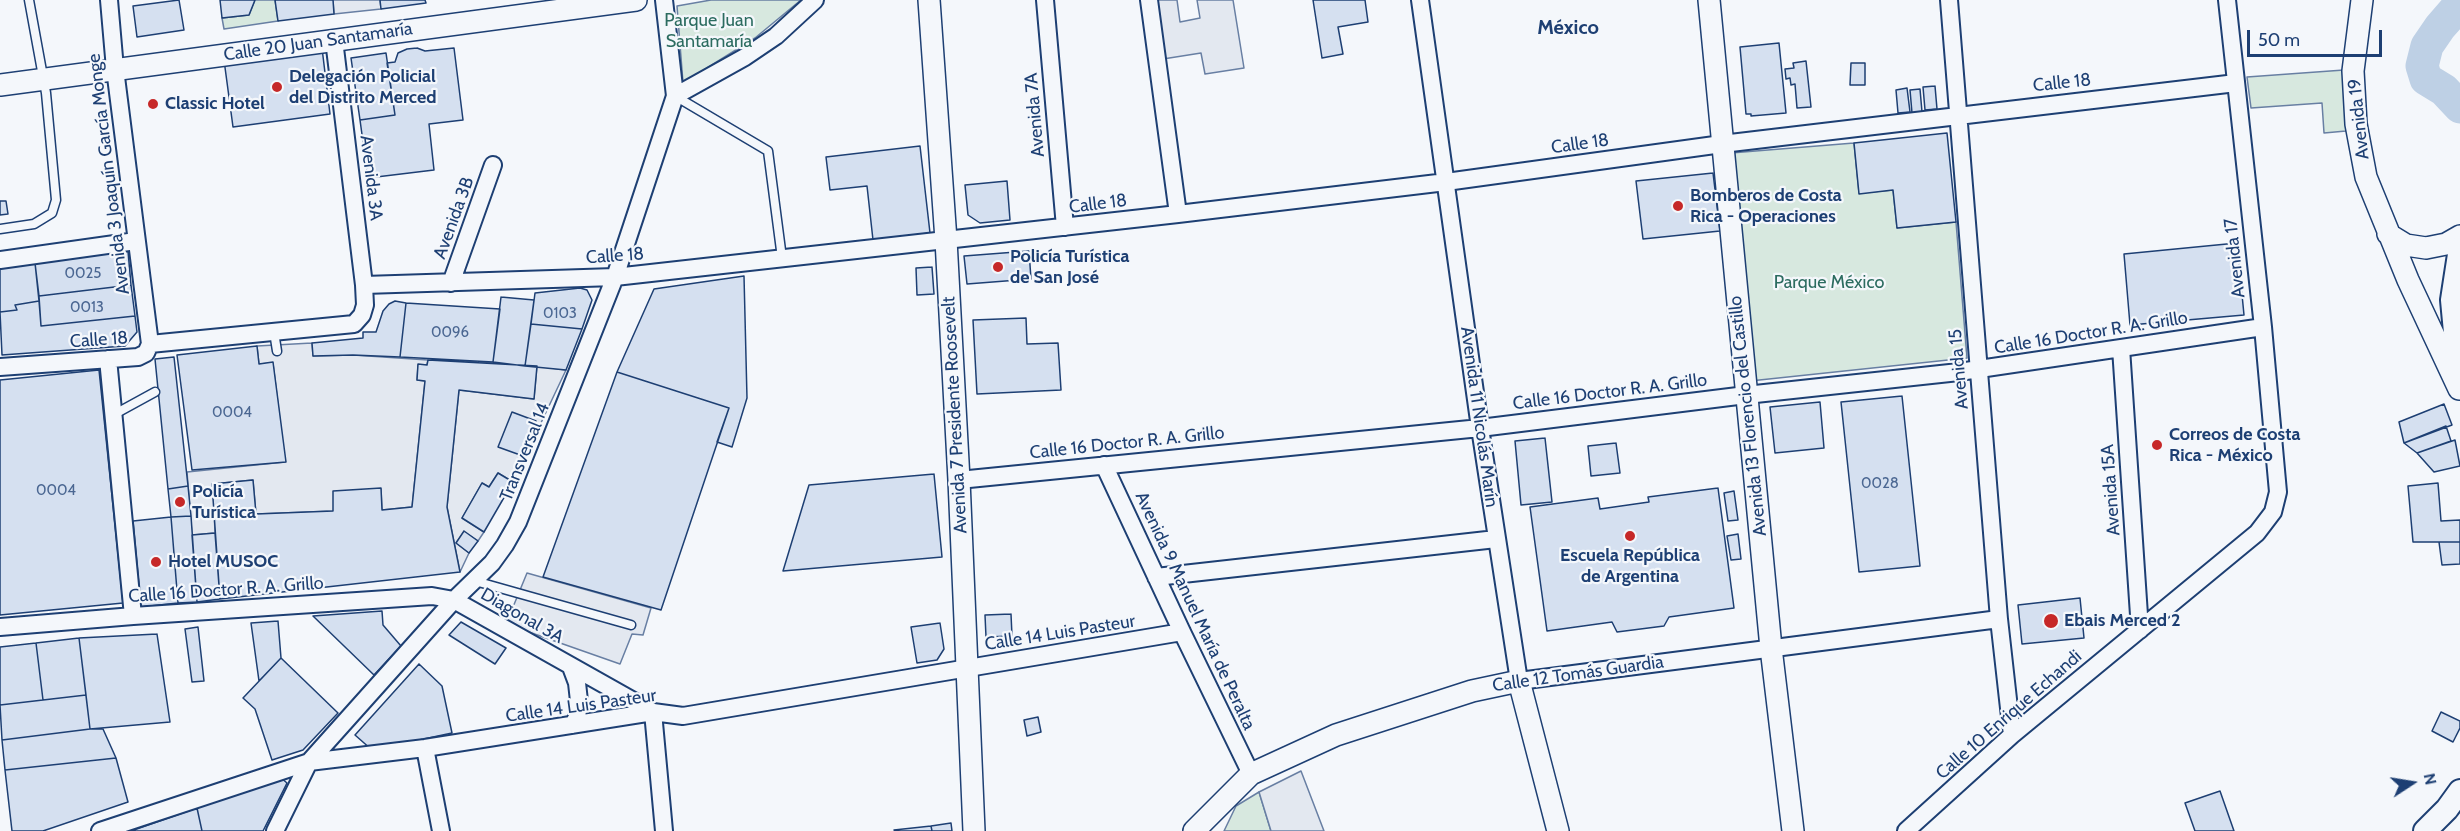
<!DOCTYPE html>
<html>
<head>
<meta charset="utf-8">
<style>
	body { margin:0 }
	#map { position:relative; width:2460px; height:831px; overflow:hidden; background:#f4f7fb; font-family:Cabin,sans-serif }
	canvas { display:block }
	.north { position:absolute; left:2382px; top:753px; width:60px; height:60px; -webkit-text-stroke:4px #f4f7fb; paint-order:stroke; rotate:78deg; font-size:16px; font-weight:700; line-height:24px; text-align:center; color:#1d3f73 }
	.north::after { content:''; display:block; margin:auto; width:21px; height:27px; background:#1d3f73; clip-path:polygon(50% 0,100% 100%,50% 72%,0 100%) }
	.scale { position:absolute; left:2247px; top:30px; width:135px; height:27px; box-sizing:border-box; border:3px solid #1d3f73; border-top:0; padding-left:8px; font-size:18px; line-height:21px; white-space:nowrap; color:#1d3f73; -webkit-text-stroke:4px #f4f7fb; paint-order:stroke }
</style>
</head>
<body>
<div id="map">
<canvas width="2460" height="831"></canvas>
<div class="north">N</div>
<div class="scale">50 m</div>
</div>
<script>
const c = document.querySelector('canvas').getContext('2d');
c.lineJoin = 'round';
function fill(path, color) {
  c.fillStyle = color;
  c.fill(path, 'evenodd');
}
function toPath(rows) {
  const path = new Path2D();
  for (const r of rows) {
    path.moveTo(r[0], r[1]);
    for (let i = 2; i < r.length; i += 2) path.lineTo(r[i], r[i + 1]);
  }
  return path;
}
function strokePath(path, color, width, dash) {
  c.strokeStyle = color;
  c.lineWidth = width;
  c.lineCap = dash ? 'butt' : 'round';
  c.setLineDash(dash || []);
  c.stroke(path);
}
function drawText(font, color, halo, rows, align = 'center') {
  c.font = font + ' Cabin,sans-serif';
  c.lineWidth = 4.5;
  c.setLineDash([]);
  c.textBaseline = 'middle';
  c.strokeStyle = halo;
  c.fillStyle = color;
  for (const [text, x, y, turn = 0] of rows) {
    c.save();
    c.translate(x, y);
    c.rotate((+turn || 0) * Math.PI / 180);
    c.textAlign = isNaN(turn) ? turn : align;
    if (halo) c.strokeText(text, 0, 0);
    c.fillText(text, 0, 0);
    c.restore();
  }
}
const green = toPath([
	[255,0,275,0,278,21,224,29,222,18,249,15,255,0],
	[711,0,801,0,755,38,683,83,677,6,711,0],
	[2344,70,2346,131,2324,133,2322,103,2251,108,2247,77,2344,70],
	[1854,143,1859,193,1893,190,1897,228,1956,222,1967,358,1750,381,1731,153,1854,143],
	[1259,792,1271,831,1224,831,1236,806,1259,792]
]);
fill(green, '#d7e8df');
strokePath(green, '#687fa3', 1.5);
const parking = toPath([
	[333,0,380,0,381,9,334,14,333,0],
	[1156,0,1177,0,1180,22,1200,18,1197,0,1233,0,1244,68,1205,74,1201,53,1163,59,1156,0],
	[312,343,313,356,353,355,428,360,427,365,418,365,417,380,425,381,412,507,382,510,381,489,333,511,256,514,253,480,213,484,215,533,192,535,187,472,285,462,273,363,259,364,257,346,312,343],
	[537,366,566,370,513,482,498,473,489,487,482,483,462,518,484,532,478,541,464,532,456,543,469,553,460,572,447,507,459,390,534,399,537,366],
	[527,573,651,608,643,635,632,634,620,664,506,624,527,573],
	[1301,771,1324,831,1271,831,1259,792,1301,771]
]);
fill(parking, '#e3e8f0');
strokePath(parking, '#687fa3', 1.5);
strokePath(toPath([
	[2460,4,2440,27,2427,46,2422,66,2426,79,2444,90,2460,107]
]), '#bed0e5', 33);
const building = toPath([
	[179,0,184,30,137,37,133,6,179,0],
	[220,0,255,0,249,15,222,18,220,0],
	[275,0,333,0,334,14,278,21,275,0],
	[380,0,425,0,426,3,381,9,380,0],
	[1313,0,1365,0,1368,22,1338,27,1343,54,1322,58,1313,0],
	[1779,43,1786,113,1751,116,1751,114,1746,114,1740,47,1779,43],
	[322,48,330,114,233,127,224,60,322,48],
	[417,48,425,51,454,48,463,120,429,124,434,170,368,178,360,120,395,115,387,63,395,62,398,53,407,49,417,48],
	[386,53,395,115,360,120,351,58,386,53],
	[1806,61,1811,107,1797,108,1795,84,1791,85,1790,78,1786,79,1785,69,1794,68,1793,63,1806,61],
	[1851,63,1865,63,1865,85,1850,85,1851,63],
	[1935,86,1937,109,1925,110,1923,87,1935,86],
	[1907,88,1910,112,1898,113,1896,90,1907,88],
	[1920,89,1922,112,1912,113,1910,90,1920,89],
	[1947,133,1956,222,1897,228,1893,190,1859,194,1854,143,1947,133],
	[920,146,930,233,873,240,867,186,830,190,826,157,920,146],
	[1713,173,1720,231,1643,239,1636,181,1713,173],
	[1007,181,1010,220,980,223,968,215,965,185,1007,181],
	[0,201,6,201,8,214,0,215,0,201],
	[2237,243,2244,315,2130,325,2124,254,2237,243],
	[128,251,131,285,39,296,35,263,128,251],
	[1029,251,1031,279,967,284,964,256,1029,251],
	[35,263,39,301,15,305,17,310,0,312,0,267,35,263],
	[932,267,934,294,917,295,916,268,932,267],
	[744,276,747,398,732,447,717,442,729,408,617,372,654,289,744,276],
	[131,285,135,316,41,326,39,296,131,285],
	[580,288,587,290,592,300,582,329,531,324,535,293,580,288],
	[501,297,534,300,525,366,493,362,501,297],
	[39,301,41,326,135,316,137,332,125,346,2,355,0,312,17,310,15,305,39,301],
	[395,301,406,303,400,357,353,355,313,356,312,343,363,338,363,332,376,332,383,311,389,304,395,301],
	[406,303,500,309,493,362,400,357,406,303],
	[1026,318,1027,344,1058,343,1061,390,977,394,973,320,1026,318],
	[531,324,582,329,566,370,525,366,531,324],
	[257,346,259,364,273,362,286,462,192,470,177,355,257,346],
	[174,357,188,486,168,489,155,359,174,357],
	[428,360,537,366,534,399,459,390,447,507,460,572,220,599,212,484,253,480,256,514,333,511,333,491,381,488,382,510,412,507,425,381,417,380,418,364,427,365,428,360],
	[99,370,123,603,0,615,0,380,99,370],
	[617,372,729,408,661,610,543,577,617,372],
	[1902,396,1920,566,1859,572,1841,402,1902,396],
	[1820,402,1824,448,1775,453,1770,407,1820,402],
	[2444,404,2452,425,2404,443,2399,422,2444,404],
	[512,412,536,421,523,456,498,447,512,412],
	[2446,426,2451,441,2417,453,2404,443,2446,426],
	[1545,438,1552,502,1521,505,1515,441,1545,438],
	[2455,440,2460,466,2434,472,2417,453,2455,440],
	[1616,443,1620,473,1591,476,1588,446,1616,443],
	[498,473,513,482,484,532,462,518,482,483,489,487,498,473],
	[934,474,942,557,783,571,809,485,934,474],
	[2438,483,2441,521,2460,520,2460,542,2413,542,2408,486,2438,483],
	[188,486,191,516,171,517,168,489,188,486],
	[1718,488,1734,608,1669,617,1664,626,1617,632,1612,622,1547,631,1530,507,1598,498,1600,509,1649,502,1648,497,1718,488],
	[1734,491,1738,520,1728,521,1724,493,1734,491],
	[191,516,197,602,178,603,171,517,191,516],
	[171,517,178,603,141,607,133,521,171,517],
	[464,531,478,541,469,553,456,543,464,531],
	[215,533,220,599,197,602,192,535,215,533],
	[1738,534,1741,559,1731,560,1727,536,1738,534],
	[2439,542,2460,542,2460,564,2442,565,2439,542],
	[2080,598,2084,638,2022,644,2018,605,2080,598],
	[382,611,383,625,401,646,374,675,313,616,382,611],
	[1011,614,1012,636,986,637,985,615,1011,614],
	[278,621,281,658,259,681,251,623,278,621],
	[461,622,506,648,495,664,449,635,461,622],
	[940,623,944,649,937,660,917,663,911,627,940,623],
	[198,627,204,681,192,682,185,629,198,627],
	[157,634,170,722,90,729,79,638,157,634],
	[79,638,86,695,43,700,36,643,79,638],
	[36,643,43,700,0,705,0,647,36,643],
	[281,658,338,713,303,750,272,760,255,709,243,698,281,658],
	[419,664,442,686,452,733,372,750,355,735,419,664],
	[86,695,90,729,2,740,0,705,86,695],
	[2441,712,2460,721,2460,728,2453,742,2432,731,2441,712],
	[1038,717,1041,732,1027,736,1024,720,1038,717],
	[90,729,103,729,116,758,5,770,2,740,90,729],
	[116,758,128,802,43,831,12,831,5,770,116,758],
	[280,777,287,783,263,831,202,831,197,808,280,777],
	[2220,791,2234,831,2195,831,2185,803,2220,791],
	[197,808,202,831,131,831,197,808],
	[951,823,952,831,932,831,931,826,951,823],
	[931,826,932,831,895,831,894,830,931,826]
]);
fill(building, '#d5e0f0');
strokePath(building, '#1d3f73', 1.5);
const service = toPath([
	[675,96,768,151,782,258],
	[0,229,34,224,52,213,56,200,46,93,29,0],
	[274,332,277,351],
	[113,415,155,392],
	[475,581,631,625]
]);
const minor = toPath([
	[1045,0,1065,227],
	[1149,0,1178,214],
	[1420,0,1480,428,1519,681,1999,619],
	[1949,0,1999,619,2012,735],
	[675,96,745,57,776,36,815,0],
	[0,260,136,241],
	[451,283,493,165],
	[364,285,615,277,1178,214,1446,182,1722,144,2236,83],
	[150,344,354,324,362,315,365,305,364,285,334,40],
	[2121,348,2140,630],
	[108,359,133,616],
	[0,367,138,357,146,353,150,344,115,69,109,0],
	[1104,465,1182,632,1251,774],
	[959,480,1480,428,1746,395,1959,372,2263,327],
	[1156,577,1496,539],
	[0,627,133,616,432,596,454,600,653,712,664,831],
	[571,667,577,683,579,701,577,718,572,725],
	[425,748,441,831],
	[100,831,309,762,425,748,653,712,683,716,1182,632],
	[275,831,309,762,454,600,492,563,505,545,518,522,615,277,675,96,664,0],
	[1906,831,2012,735,2257,533,2273,512,2278,492,2263,327,2227,0]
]);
const tertiary = toPath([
	[929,0,946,240,959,480,974,831],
	[1709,0,1771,648,1793,831],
	[2362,0,2353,71,2356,124,2366,177,2408,280,2459,389],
	[0,85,636,0],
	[2388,234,2406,245,2426,248,2446,244,2460,236],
	[1194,831,1251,774,1336,735,1472,691,1519,681,1558,831]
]);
const secondary = toPath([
	[2460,248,2452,300,2460,386],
	[2425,831,2447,809,2460,791]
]);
strokePath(service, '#1d3f73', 11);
strokePath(minor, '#1d3f73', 20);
strokePath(tertiary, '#1d3f73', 24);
strokePath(secondary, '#1d3f73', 26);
strokePath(service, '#f4f7fb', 8);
strokePath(minor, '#f4f7fb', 16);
strokePath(tertiary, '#f4f7fb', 21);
strokePath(secondary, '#f4f7fb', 22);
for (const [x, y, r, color] of [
	[277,87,6,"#c62828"],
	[153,104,6,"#c62828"],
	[1678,206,6,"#c62828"],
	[998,267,6,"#c62828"],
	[2157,445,6,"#c62828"],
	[180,502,6,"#c62828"],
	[1630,536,6,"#c62828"],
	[156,562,6,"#c62828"],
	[2051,621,8,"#c62828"]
]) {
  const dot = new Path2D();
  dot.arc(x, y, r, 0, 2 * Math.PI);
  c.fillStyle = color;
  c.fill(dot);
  strokePath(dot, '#f4f7fb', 2);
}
drawText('15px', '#4b6792', null, [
	["0025",83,274],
	["0013",87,308],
	["0103",560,314],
	["0096",450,333],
	["0004",232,413],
	["0028",1880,484],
	["0004",56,491]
]);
drawText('18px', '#2c6c60', '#f4f7fb', [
	["Parque Juan",709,21],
	["Santamaría",709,42],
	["Parque México",1829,283]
]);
drawText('18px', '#1d3f73', '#f4f7fb', [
	["Calle 20 Juan Santamaría",318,42,-8],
	["Calle 18",2062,83,-6],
	["Avenida 7A",1035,115,-95],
	["Avenida 19",2359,119,-96],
	["Calle 18",1580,144,-8],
	["Avenida 3 Joaquín García Monge",109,174,-97],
	["Avenida 3A",371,178,83],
	["Calle 18",1098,204,-7],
	["Avenida 3B",454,218,-70],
	["Calle 18",615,256,-4],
	["Avenida 17",2235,258,-96],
	["Calle 16 Doctor R. A. Grillo",2091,333,-9],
	["Calle 18",99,340,-4],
	["Avenida 15",1959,369,-95],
	["Calle 16 Doctor R. A. Grillo",1610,392,-7],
	["Avenida 7 Presidente Roosevelt",955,415,-93],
	["Avenida 13 Florencio del Castillo",1748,416,-96],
	["Avenida 11 Nicolás Marín",1479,417,82],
	["Calle 16 Doctor R. A. Grillo",1127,443,-6],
	["Transversal 14",525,452,-68],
	["Avenida 15A",2111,490,-94],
	["Calle 16 Doctor R. A. Grillo",226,590,-4],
	["Avenida 9 Manuel María de Peralta",1195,611,65],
	["Diagonal 3A",522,616,30],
	["Calle 14 Luis Pasteur",1060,633,-9],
	["Calle 12 Tomás Guardia",1578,674,-8],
	["Calle 14 Luis Pasteur",581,706,-8],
	["Calle 10 Enrique Echandi",2009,715,-41]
]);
drawText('bold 18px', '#1d3f73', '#f4f7fb', [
	["Delegación Policial",289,77],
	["del Distrito Merced",289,98],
	["Classic Hotel",165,104],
	["Bomberos de Costa",1690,196],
	["Rica - Operaciones",1690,217],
	["Policía Turística",1010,257],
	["de San José",1010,278],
	["Correos de Costa",2169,435],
	["Rica - México",2169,456],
	["Policía",192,492],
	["Turística",192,513],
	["Escuela República",1630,556,"center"],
	["de Argentina",1630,577,"center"],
	["Hotel MUSOC",168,562],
	["Ebais Merced 2",2064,621]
], 'left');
drawText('bold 20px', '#1d3f73', '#f4f7fb', [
	["México",1568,28]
]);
</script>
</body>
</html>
